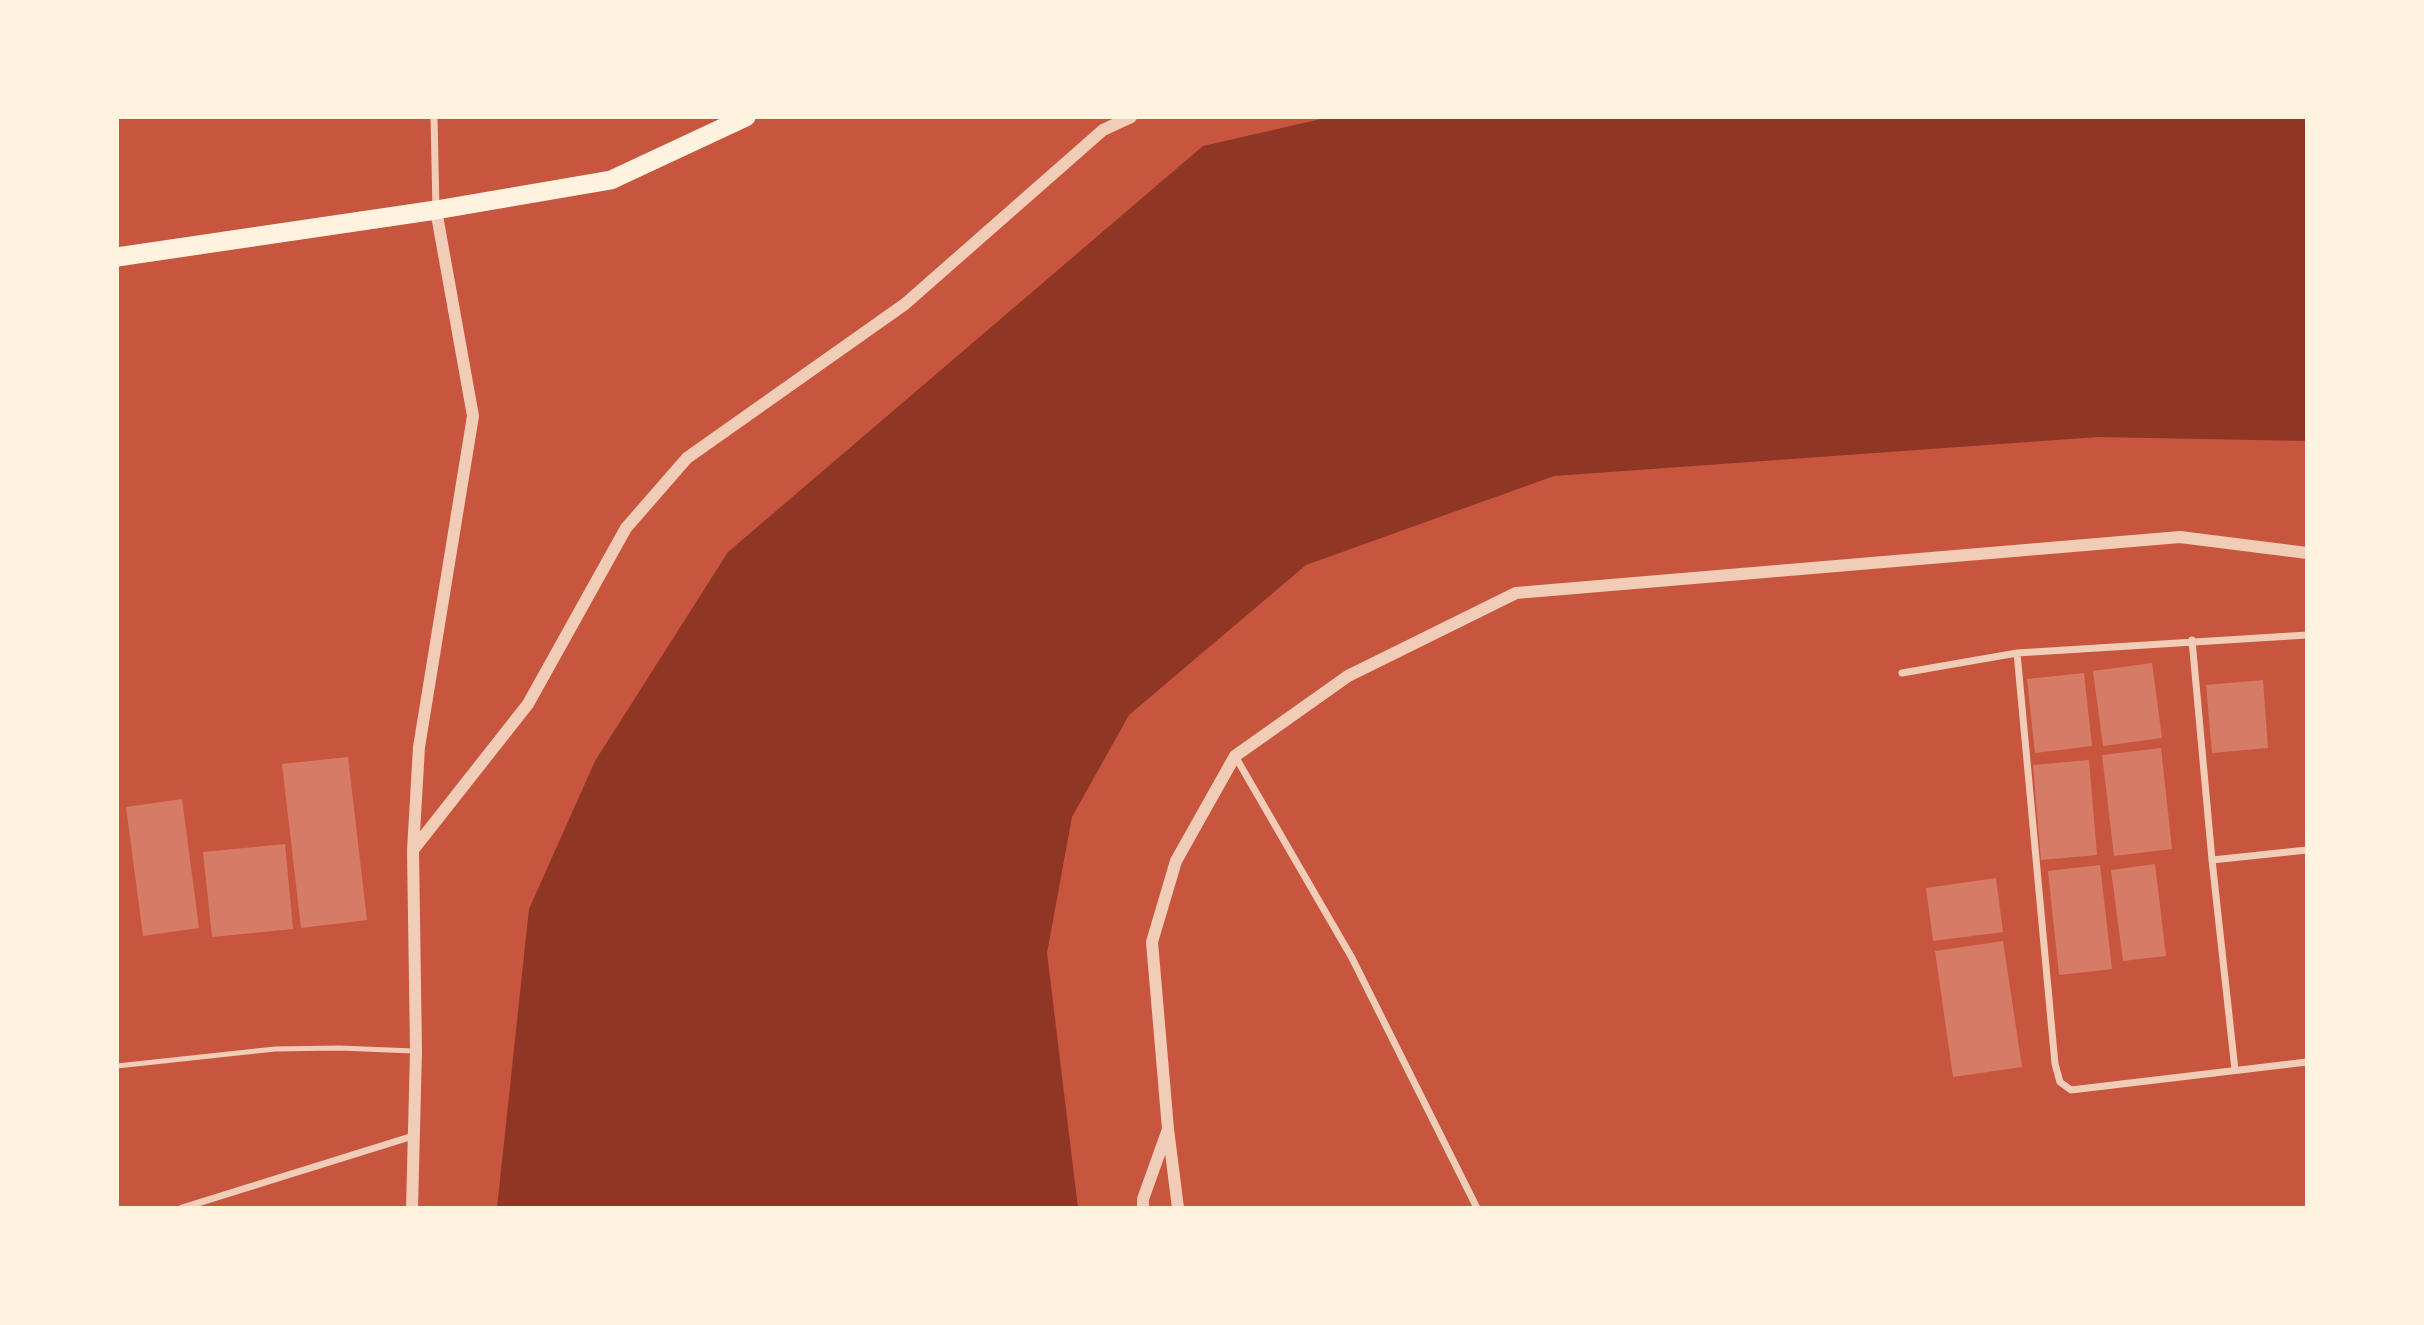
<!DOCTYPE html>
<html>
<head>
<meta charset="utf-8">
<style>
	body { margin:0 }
	#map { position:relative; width:2424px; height:1325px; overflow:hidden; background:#c8553d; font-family:Helvetica,sans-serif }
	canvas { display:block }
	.frame { position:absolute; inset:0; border:119px solid #fff3e0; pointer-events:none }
</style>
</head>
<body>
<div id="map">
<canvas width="2424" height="1325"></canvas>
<div class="frame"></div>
</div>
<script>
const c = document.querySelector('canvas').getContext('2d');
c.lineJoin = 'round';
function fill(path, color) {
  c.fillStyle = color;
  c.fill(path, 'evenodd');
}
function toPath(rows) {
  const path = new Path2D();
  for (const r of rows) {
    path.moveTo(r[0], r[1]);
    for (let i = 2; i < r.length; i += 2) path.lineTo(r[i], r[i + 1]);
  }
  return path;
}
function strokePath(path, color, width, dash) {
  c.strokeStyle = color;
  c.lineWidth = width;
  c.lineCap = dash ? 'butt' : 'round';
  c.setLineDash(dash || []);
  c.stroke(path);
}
fill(toPath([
	[1330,117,2307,117,2307,441,2098,437,1554,476,1306,565,1129,715,1072,817,1047,953,1078,1208,497,1208,529,909,595,761,728,552,1203,146]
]), '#8f3625');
fill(toPath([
	[2152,663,2162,738,2103,746,2093,671],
	[2084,673,2092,746,2035,753,2027,679],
	[2263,680,2268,748,2212,753,2206,685],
	[2161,748,2172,849,2114,856,2102,755],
	[348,757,367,920,301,928,282,764],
	[2089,760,2097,855,2041,860,2033,765],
	[182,799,199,928,143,936,126,807],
	[285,844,293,929,212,937,203,852],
	[2155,864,2166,956,2123,961,2111,870],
	[2100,865,2112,969,2059,975,2048,871],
	[1996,878,2003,932,1933,941,1926,888],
	[2003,941,2022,1067,1953,1077,1935,951]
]), '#d67c66');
strokePath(toPath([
	[117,1066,275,1049,339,1048,414,1051]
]), '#f1ccb7', 5);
strokePath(toPath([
	[434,117,436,210],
	[2192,640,2212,860,2235,1070],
	[2017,653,2055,1064,2060,1082,2071,1090,2307,1062],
	[1902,673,2017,653,2307,635],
	[1235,756,1352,958,1477,1208],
	[2212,860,2307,850],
	[182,1208,413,1136]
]), '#f1ccb7', 7);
strokePath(toPath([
	[413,850,528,704,626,528,687,458,905,304,1103,130,1131,117],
	[412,1208,416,1051,413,850,419,747,473,416,436,210],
	[1143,1208,1143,1199,1167,1132],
	[1178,1208,1168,1129,1152,942,1176,861,1235,756,1348,676,1516,593,2180,537,2307,553]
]), '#f1ccb7', 12);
strokePath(toPath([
	[117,257,436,210,611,180,746,117]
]), '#fff3e0', 19);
</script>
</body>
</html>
